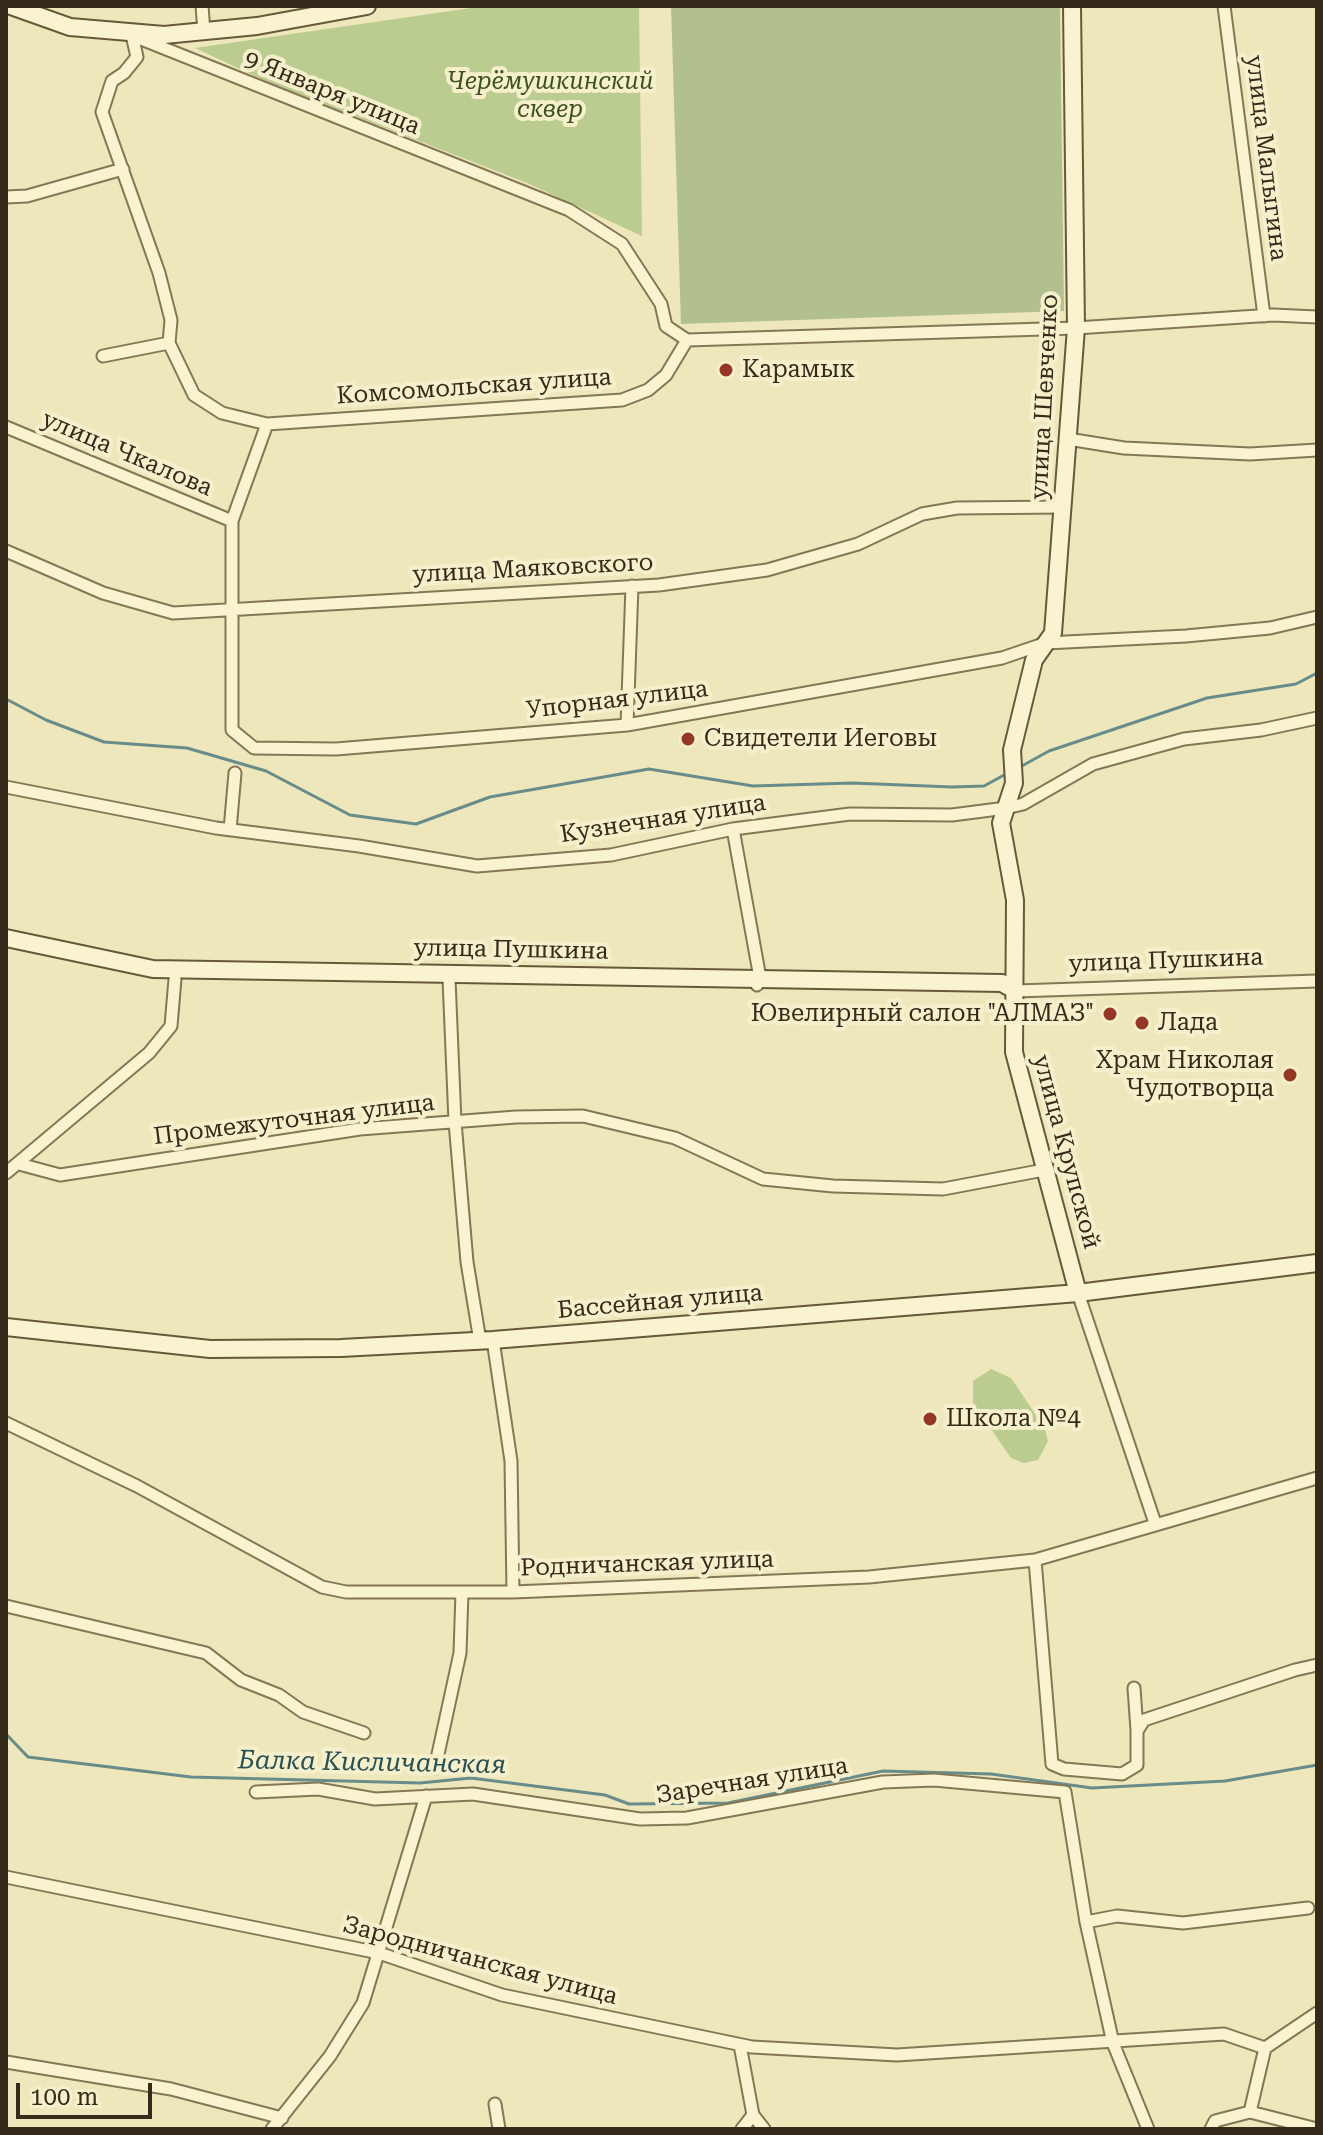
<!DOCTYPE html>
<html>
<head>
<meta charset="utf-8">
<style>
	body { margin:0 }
	#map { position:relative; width:1323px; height:2135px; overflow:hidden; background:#eee7bc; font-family:"Roboto Serif",serif }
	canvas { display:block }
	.frame { position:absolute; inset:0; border:8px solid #342b1b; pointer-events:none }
	.scale { position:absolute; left:16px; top:2083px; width:136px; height:36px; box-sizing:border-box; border:4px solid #342b1b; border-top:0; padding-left:10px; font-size:24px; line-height:28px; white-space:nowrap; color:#342b1b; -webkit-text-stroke:6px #f5f0cb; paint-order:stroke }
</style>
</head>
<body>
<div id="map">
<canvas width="1323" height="2135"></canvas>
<div class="frame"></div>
<div class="scale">100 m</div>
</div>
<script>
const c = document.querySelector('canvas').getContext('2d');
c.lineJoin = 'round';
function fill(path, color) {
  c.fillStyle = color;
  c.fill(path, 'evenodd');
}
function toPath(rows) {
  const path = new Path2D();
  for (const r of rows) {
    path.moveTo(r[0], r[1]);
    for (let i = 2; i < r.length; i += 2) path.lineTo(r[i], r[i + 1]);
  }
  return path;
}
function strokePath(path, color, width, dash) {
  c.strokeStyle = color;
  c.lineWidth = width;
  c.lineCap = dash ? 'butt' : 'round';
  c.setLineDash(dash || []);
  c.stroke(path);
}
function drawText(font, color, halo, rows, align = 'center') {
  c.font = font + ' "Roboto Serif",serif';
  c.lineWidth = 8;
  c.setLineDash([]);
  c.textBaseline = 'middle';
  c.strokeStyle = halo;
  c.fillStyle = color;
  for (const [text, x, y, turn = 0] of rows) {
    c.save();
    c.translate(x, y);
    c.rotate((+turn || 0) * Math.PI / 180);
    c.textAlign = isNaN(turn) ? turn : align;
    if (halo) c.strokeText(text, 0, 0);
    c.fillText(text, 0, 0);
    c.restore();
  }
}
fill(toPath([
	[485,6,639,6,642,236,527,183,270,83,195,48],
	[991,1369,1011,1378,1044,1427,1048,1441,1038,1460,1024,1463,1011,1458,973,1403,973,1381]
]), '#bbcc90');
fill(toPath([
	[671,6,1060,6,1064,311,681,324]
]), '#b2c090');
strokePath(toPath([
	[6,699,46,720,104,742,187,748,266,771,350,815,416,824,490,797,649,769,753,786,852,783,952,787,984,786,1006,774],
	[1020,767,1049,751,1207,698,1296,684,1317,673],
	[6,1734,28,1757,191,1777,420,1783,471,1778,605,1795,629,1804,728,1803,883,1771,991,1774,1092,1788,1225,1781,1317,1765]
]), '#688c89', 3);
const street = toPath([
	[202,6,204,32],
	[1224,6,1264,316],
	[132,35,137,57,124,73,112,81,102,112,159,273,171,320,169,343,194,395,222,413,267,424,622,400,648,390,666,375,687,340,1076,328,1273,315,1317,317],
	[136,37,569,210,622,244,661,304,666,326,687,340],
	[6,197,27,196,123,169],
	[103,356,169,343],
	[267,424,232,521,232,730,254,748,336,749,627,725,1002,658,1046,643,1186,636,1270,628,1317,617],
	[6,427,232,521],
	[1068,439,1124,448,1250,454,1317,450],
	[6,551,103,593,173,613,659,585,767,570,858,544,922,514,957,508,1063,507],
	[627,725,632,586],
	[6,787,216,828,359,846,477,866,611,855,733,829,850,814,952,815,1006,808,1023,804,1093,764,1184,739,1261,730,1317,718],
	[733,829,760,978,757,985],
	[230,830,235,773],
	[449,979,455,1122,467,1262,480,1341],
	[1016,991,1317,981],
	[19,1164,60,1175,360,1129,516,1117,583,1116,675,1138,763,1179,833,1186,943,1189,1044,1170],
	[6,1173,149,1053,171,1026,175,979],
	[1078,1293,1155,1523],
	[493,1340,511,1461,513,1592],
	[6,1423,137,1486,322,1587,346,1592,513,1592,869,1577,1035,1560,1317,1478],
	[1035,1560,1052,1764,1064,1769,1122,1774,1137,1765,1137,1731,1144,1720,1295,1670,1317,1665],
	[6,1606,206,1653,241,1680,279,1695,303,1712,364,1733],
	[1134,1688,1137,1730],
	[435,1768,460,1653,462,1592],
	[256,1792,318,1789,375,1799,473,1794,640,1819,687,1818,883,1782,934,1780,1065,1792,1086,1922,1113,2043,1148,2129],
	[6,1877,379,1953,502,1995,752,2047,897,2055,1224,2034,1265,2048,1317,2013],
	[1086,1922,1117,1916,1183,1923,1308,1908],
	[740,2045,753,2115,764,2129],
	[6,2062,171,2089,282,2118],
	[495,2104,499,2129],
	[1250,2112,1265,2048],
	[272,2129,330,2056,363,2003,426,1796],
	[742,2129,753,2115],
	[1211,2129,1215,2121,1250,2112,1317,2129]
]);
const secondary = toPath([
	[11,6,70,27,164,35,257,26,367,6],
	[1072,6,1076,328,1053,633,1034,660,1012,750,1014,783,1001,823,1015,900,1014,1052,1078,1293],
	[6,938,153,969,1002,983,1016,991],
	[6,1327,210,1349,341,1348,493,1340,1078,1293,1317,1263]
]);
strokePath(street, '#857755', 15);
strokePath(secondary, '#675839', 20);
strokePath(street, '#f9f3cf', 11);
strokePath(secondary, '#f9f3cf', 16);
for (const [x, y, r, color] of [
	[726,370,8,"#953725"],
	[688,739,8,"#953725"],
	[1110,1014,8,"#953725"],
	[1142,1023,8,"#953725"],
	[1290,1075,8,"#953725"],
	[930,1419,8,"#953725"]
]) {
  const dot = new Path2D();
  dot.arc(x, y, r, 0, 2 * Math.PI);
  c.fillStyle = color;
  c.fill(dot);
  strokePath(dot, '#f5f0cb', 3);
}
drawText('italic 24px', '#3d5121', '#f5f0cb', [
	["Черёмушкинский",550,82],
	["сквер",550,110]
]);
drawText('24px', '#342b1b', '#f5f0cb', [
	["9 Января улица",332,93,22],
	["улица Малыгина",1266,158,83],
	["Комсомольская улица",474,387,-4],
	["улица Шевченко",1045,397,-87],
	["улица Чкалова",127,454,23],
	["улица Маяковского",533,569,-3],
	["Упорная улица",617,700,-7],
	["Кузнечная улица",663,819,-9],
	["улица Пушкина",511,950,1],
	["улица Пушкина",1166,961,-2],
	["Промежуточная улица",294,1120,-7],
	["улица Крупской",1066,1152,75],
	["Бассейная улица",660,1302,-5],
	["Родничанская улица",647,1564,-2],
	["Заречная улица",752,1781,-9],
	["Зародничанская улица",480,1961,15]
]);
drawText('24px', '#342b1b', '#f5f0cb', [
	["Карамык",742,370],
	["Свидетели Иеговы",704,739],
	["Ювелирный салон \"АЛМАЗ\"",1094,1014,"right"],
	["Лада",1158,1023],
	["Храм Николая",1274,1061,"right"],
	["Чудотворца",1274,1089,"right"],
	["Школа №4",946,1419]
], 'left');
drawText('italic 26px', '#295054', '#f5f0cb', [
	["Балка Кисличанская",372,1763,1]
]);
</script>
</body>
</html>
